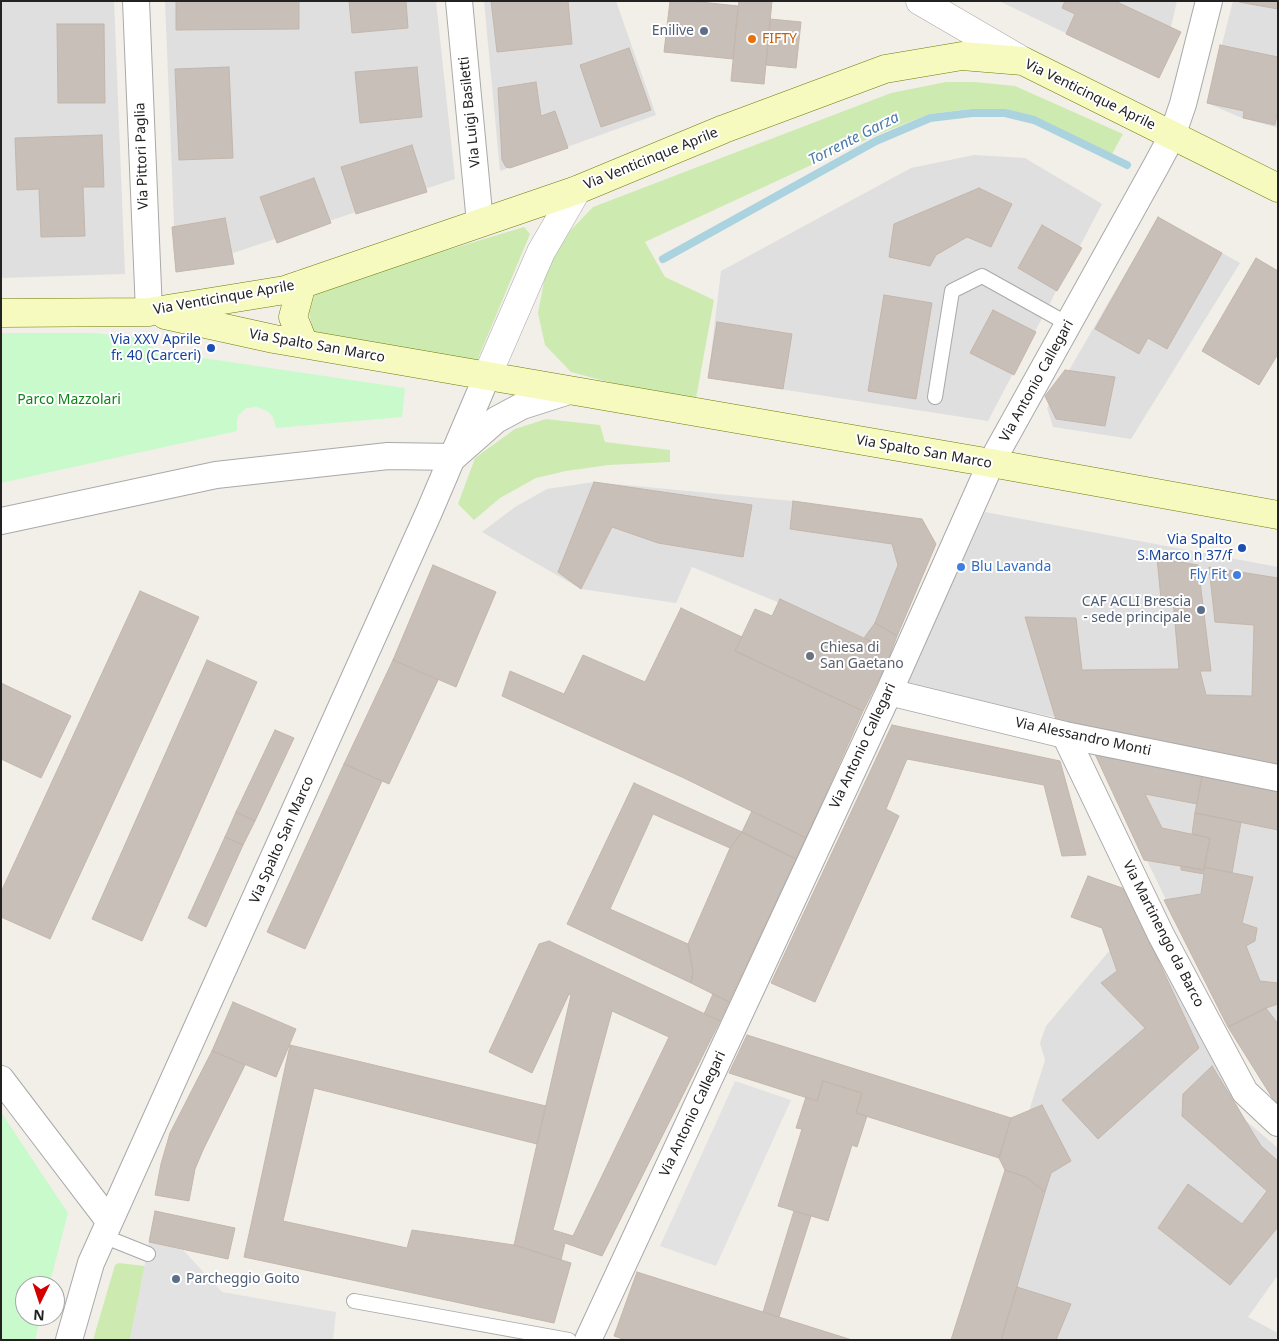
<!DOCTYPE html>
<html>
<head>
<meta charset="utf-8">
<style>
	body { margin:0 }
	#map { position:relative; width:1279px; height:1341px; overflow:hidden; background:#f2efe9; font-family:"Noto Sans",sans-serif }
	canvas { display:block }
	.frame { position:absolute; inset:0; border:2px solid #222; pointer-events:none }
	.north { position:absolute; left:15px; top:1276px; width:50px; height:50px; box-sizing:border-box; background:#fff; border:1px solid #a7a7a7; border-radius:50%; rotate:184deg; font-size:14px; font-weight:700; line-height:20px; text-align:center; color:#222 }
	.north::after { content:''; display:block; margin:auto; width:18px; height:22px; background:#d40000; clip-path:polygon(50% 0,100% 100%,50% 72%,0 100%) }
</style>
</head>
<body>
<div id="map">
<canvas width="1279" height="1341"></canvas>
<div class="frame"></div>
<div class="north">N</div>
</div>
<script>
const c = document.querySelector('canvas').getContext('2d');
c.lineJoin = 'round';
function fill(path, color) {
  c.fillStyle = color;
  c.fill(path, 'evenodd');
}
function toPath(rows) {
  const path = new Path2D();
  for (const r of rows) {
    path.moveTo(r[0], r[1]);
    for (let i = 2; i < r.length; i += 2) path.lineTo(r[i], r[i + 1]);
  }
  return path;
}
function strokePath(path, color, width, dash) {
  c.strokeStyle = color;
  c.lineWidth = width;
  c.lineCap = dash ? 'butt' : 'round';
  c.setLineDash(dash || []);
  c.stroke(path);
}
function drawText(font, color, halo, rows, align = 'center') {
  c.font = font + ' "Noto Sans",sans-serif';
  c.lineWidth = 4;
  c.setLineDash([]);
  c.textBaseline = 'middle';
  c.strokeStyle = halo;
  c.fillStyle = color;
  for (const [text, x, y, turn = 0] of rows) {
    c.save();
    c.translate(x, y);
    c.rotate((+turn || 0) * Math.PI / 180);
    c.textAlign = isNaN(turn) ? turn : align;
    if (halo) c.strokeText(text, 0, 0);
    c.fillText(text, 0, 0);
    c.restore();
  }
}
fill(toPath([
	[1,1,114,1,125,274,1,278],
	[165,1,436,1,455,179,176,272],
	[484,1,616,1,656,115,500,171],
	[999,1,1177,1,1159,78],
	[1233,1,1278,1,1278,128,1242,118,1207,103],
	[974,155,1025,158,1102,204,988,421,708,378,721,271,911,168],
	[1158,217,1240,263,1131,439,1053,427,1047,408],
	[594,482,793,501,922,519,936,544,892,649,692,567,676,603,581,589,482,532,515,507,547,489],
	[985,512,1278,567,1278,763,904,686],
	[1094,752,1278,791,1278,1107,1228,1027],
	[1088,876,1125,889,1245,1120,1278,1148,1278,1275,1248,1317,1278,1333,1278,1340,957,1340,1045,1060,1040,1043,1046,1026,1110,950,1102,928,1071,917]
]), '#e0dfdf');
fill(toPath([
	[946,82,975,82,1015,86,1123,134,1112,154,1037,118,1006,109,971,109,929,114,874,136,645,242,665,277,714,300,696,398,627,387,571,372,545,345,538,313,546,271,570,231,593,207,891,93],
	[524,227,530,234,477,361,314,335,308,308,318,289],
	[546,419,600,425,605,442,670,450,670,462,609,465,566,471,536,478,500,498,474,520,458,504,475,458,515,429],
	[119,1263,145,1266,130,1340,93,1340,115,1265]
]), '#cdebb0');
fill(toPath([
	[1,333,94,333,145,338,156,351,405,388,402,417,276,428,273,417,267,411,257,407,246,408,238,416,237,421,237,431,1,483],
	[1,1112,68,1213,49,1286,25,1286,25,1316,41,1316,35,1340,1,1340]
]), '#c8facc');
fill(toPath([
	[735,1081,791,1100,716,1266,660,1246],
	[149,1242,183,1250,222,1292,336,1312,333,1340,130,1340]
]), '#e2e2e2');
strokePath(toPath([
	[663,259,876,141,930,118,972,113,1005,113,1034,120,1127,165]
]), '#aad3df', 8);
const building = toPath([
	[176,1,299,1,299,29,176,30,176,1],
	[349,1,406,1,408,28,352,33,349,1],
	[491,1,568,1,572,44,497,52,491,1],
	[670,1,691,1,738,6,733,59,664,52,670,1],
	[739,1,772,1,764,84,731,81,739,1],
	[1065,1,1115,1,1181,32,1159,78,1066,34,1075,14,1062,8,1065,1],
	[1239,1,1278,1,1278,9,1239,2,1239,1],
	[770,19,801,22,796,68,766,65,770,19],
	[57,24,104,24,105,103,58,103,57,24],
	[1220,45,1278,57,1278,110,1275,125,1243,118,1244,111,1207,103,1220,45],
	[629,48,651,110,601,127,580,65,629,48],
	[229,67,233,158,179,160,175,69,229,67],
	[417,67,422,117,360,123,355,72,417,67],
	[536,82,541,116,555,111,568,148,510,168,506,167,502,160,498,88,536,82],
	[102,135,104,187,83,187,85,236,41,237,39,189,17,190,15,138,102,135],
	[412,145,427,192,356,214,341,167,412,145],
	[314,178,331,223,277,243,260,197,314,178],
	[979,188,1012,204,991,247,967,237,936,255,930,266,889,257,894,224,979,188],
	[1158,217,1222,253,1167,349,1148,338,1139,354,1095,329,1158,217],
	[225,218,234,264,176,272,172,227,225,218],
	[1042,225,1082,248,1057,291,1018,268,1042,225],
	[1256,258,1278,271,1278,354,1259,385,1202,351,1256,258],
	[884,295,932,303,916,399,868,391,884,295],
	[993,310,1036,332,1014,375,970,353,993,310],
	[717,322,792,334,783,389,708,378,717,322],
	[1065,370,1115,377,1105,426,1056,419,1045,396,1065,370],
	[594,482,752,505,743,557,658,543,612,527,581,589,558,572,594,482],
	[793,501,922,519,936,544,897,636,875,623,898,565,892,544,790,529,793,501],
	[1157,558,1198,565,1211,671,1200,671,1206,695,1252,696,1254,625,1215,622,1209,567,1278,578,1278,768,1057,723,1025,617,1076,618,1082,670,1179,669,1173,600,1161,599,1157,558],
	[433,565,496,592,456,687,393,660,433,565],
	[140,591,199,617,50,939,1,917,1,892,140,591],
	[780,599,881,646,874,660,886,665,863,711,735,651,755,609,772,616,780,599],
	[681,608,742,637,735,651,863,711,806,838,684,778,502,696,510,671,564,694,583,655,645,682,681,608],
	[875,623,897,636,886,665,874,660,881,646,864,638,875,623],
	[207,660,257,682,142,941,92,919,207,660],
	[393,660,438,680,389,784,344,764,393,660],
	[1,683,71,716,41,778,1,759,1,683],
	[892,725,1060,761,1086,855,1062,856,1044,785,907,759,886,809,899,816,815,1002,771,983,892,725],
	[275,730,294,738,255,821,236,812,275,730],
	[1094,752,1202,776,1197,804,1145,794,1162,828,1210,838,1204,870,1144,860,1094,752],
	[344,764,382,781,305,949,267,932,344,764],
	[1202,776,1278,792,1278,830,1195,813,1202,776],
	[634,783,742,832,730,848,653,814,610,909,688,944,693,971,691,983,567,924,634,783],
	[752,811,806,838,796,859,742,832,752,811],
	[236,812,255,821,243,845,225,837,236,812],
	[1195,813,1241,822,1232,873,1204,867,1210,838,1192,834,1195,813],
	[742,832,796,859,729,1002,691,983,693,971,688,944,730,848,742,832],
	[225,837,243,845,206,927,188,918,225,837],
	[1181,866,1204,870,1204,867,1253,877,1242,923,1257,928,1255,941,1246,946,1260,981,1278,983,1278,1004,1266,1008,1228,1027,1164,900,1201,894,1204,874,1181,870,1181,866],
	[1088,876,1125,889,1199,1048,1098,1139,1062,1100,1145,1028,1101,983,1117,971,1102,928,1071,917,1088,876],
	[549,941,720,1021,602,1256,565,1243,561,1260,514,1245,571,995,569,994,532,1073,489,1052,539,944,549,941],
	[612,1011,669,1037,573,1236,553,1230,612,1011],
	[713,994,729,1002,720,1021,704,1014,713,994],
	[233,1002,296,1029,276,1077,212,1051,233,1002],
	[1266,1008,1278,1024,1278,1107,1228,1027,1266,1008],
	[747,1035,1011,1118,999,1158,856,1113,862,1093,823,1081,817,1101,729,1073,747,1035],
	[290,1045,546,1106,537,1144,314,1088,283,1221,407,1248,412,1230,514,1245,571,1263,554,1323,244,1257,290,1045],
	[212,1051,245,1065,203,1150,195,1169,189,1201,155,1195,161,1164,170,1133,212,1051],
	[1212,1066,1261,1146,1278,1161,1278,1227,1230,1285,1158,1228,1188,1184,1242,1224,1267,1191,1182,1116,1183,1094,1212,1066],
	[823,1081,862,1093,856,1113,867,1116,857,1147,852,1145,828,1221,778,1206,802,1129,796,1128,806,1097,817,1101,823,1081],
	[1042,1105,1071,1161,1051,1173,1045,1192,1026,1177,1005,1170,999,1158,1011,1118,1042,1105],
	[1005,1170,1026,1177,1045,1192,1001,1340,951,1340,1005,1170],
	[155,1211,235,1228,228,1259,149,1242,155,1211],
	[794,1211,811,1216,779,1317,763,1312,794,1211],
	[637,1272,763,1312,852,1340,626,1340,614,1336,637,1272],
	[1017,1287,1071,1304,1056,1340,1001,1340,1017,1287]
]);
fill(building, '#c7bfb8');
strokePath(building, '#c4b6ab', 1);
const service = toPath([
	[935,397,952,291,982,276,1068,324],
	[103,1236,148,1254],
	[354,1301,569,1340]
]);
const minor = toPath([
	[136,1,149,312],
	[459,1,480,223],
	[1,521,216,475,388,456,454,457,496,420,522,406,569,391],
	[889,692,1065,735,1278,778],
	[1065,735,1161,935,1245,1092,1278,1123],
	[1,1079,109,1221],
	[69,1340,91,1263,429,512,487,376],
	[588,1340,889,692,991,463,1156,166,1172,136,1183,104,1209,1]
]);
const tertiary = toPath([
	[920,1,1023,61],
	[487,376,541,252,577,190]
]);
const secondary = toPath([
	[302,284,293,317,304,344],
	[1,313,149,312,285,290,577,190,724,129,885,69,962,56,1023,61,1278,188],
	[165,315,274,339,991,463,1278,515]
]);
strokePath(service, '#a9a9a9', 16);
strokePath(minor, '#a9a9a9', 28);
strokePath(tertiary, '#a9a9a9', 29);
strokePath(secondary, '#707d05', 29);
strokePath(service, '#fff', 14);
strokePath(minor, '#fff', 26);
strokePath(tertiary, '#fff', 28);
strokePath(secondary, '#f7fabf', 28);
for (const [x, y, r, color] of [
	[704,31,5,"#5c6f8a"],
	[752,39,5,"#e8710a"],
	[211,348,5,"#1a4fb4"],
	[1242,548,5,"#1a4fb4"],
	[961,567,5,"#3f7fe0"],
	[1237,575,5,"#3f7fe0"],
	[1201,610,5,"#5c6f8a"],
	[810,656,5,"#6b7280"],
	[176,1279,5,"#5c6f8a"]
]) {
  const dot = new Path2D();
  dot.arc(x, y, r, 0, 2 * Math.PI);
  c.fillStyle = color;
  c.fill(dot);
  strokePath(dot, '#fff', 2);
}
drawText('14px', '#4e5e75', '#fff', [
	["Enilive",694,31],
	["CAF ACLI Brescia",1191,602],
	["- sede principale",1191,618],
	["Parcheggio Goito",186,1279,"left"]
], 'right');
drawText('14px', '#c56008', '#fff', [
	["FIFTY",762,39]
], 'left');
drawText('14px', '#222', '#fff', [
	["Via Venticinque Aprile",1090,95,26],
	["Via Luigi Basiletti",470,112,-96],
	["Via Pittori Paglia",142,156,-92],
	["Via Venticinque Aprile",651,159,-22],
	["Via Venticinque Aprile",224,298,-10],
	["Via Spalto San Marco",317,346,10],
	["Via Antonio Callegari",1037,381,-61],
	["Via Spalto San Marco",924,452,10],
	["Via Alessandro Monti",1083,737,12],
	["Via Antonio Callegari",863,746,-65],
	["Via Spalto San Marco",282,840,-66],
	["Via Martinengo da Barco",1163,934,63],
	["Via Antonio Callegari",693,1114,-65]
]);
drawText('14px', '#164399', '#fff', [
	["Via XXV Aprile",201,340],
	["fr. 40 (Carceri)",201,356],
	["Via Spalto",1232,540],
	["S.Marco n 37/f",1232,556]
], 'right');
drawText('14px', '#0c8416', '#fff', [
	["Parco Mazzolari",69,400]
]);
drawText('14px', '#366cbe', '#fff', [
	["Blu Lavanda",971,567],
	["Fly Fit",1227,575,"right"]
], 'left');
drawText('14px', '#5b616d', '#fff', [
	["Chiesa di",820,648],
	["San Gaetano",820,664]
], 'left');
drawText('italic 15px', '#4a7aab', '#fff', [
	["Torrente Garza",854,139,-27]
]);
</script>
</body>
</html>
